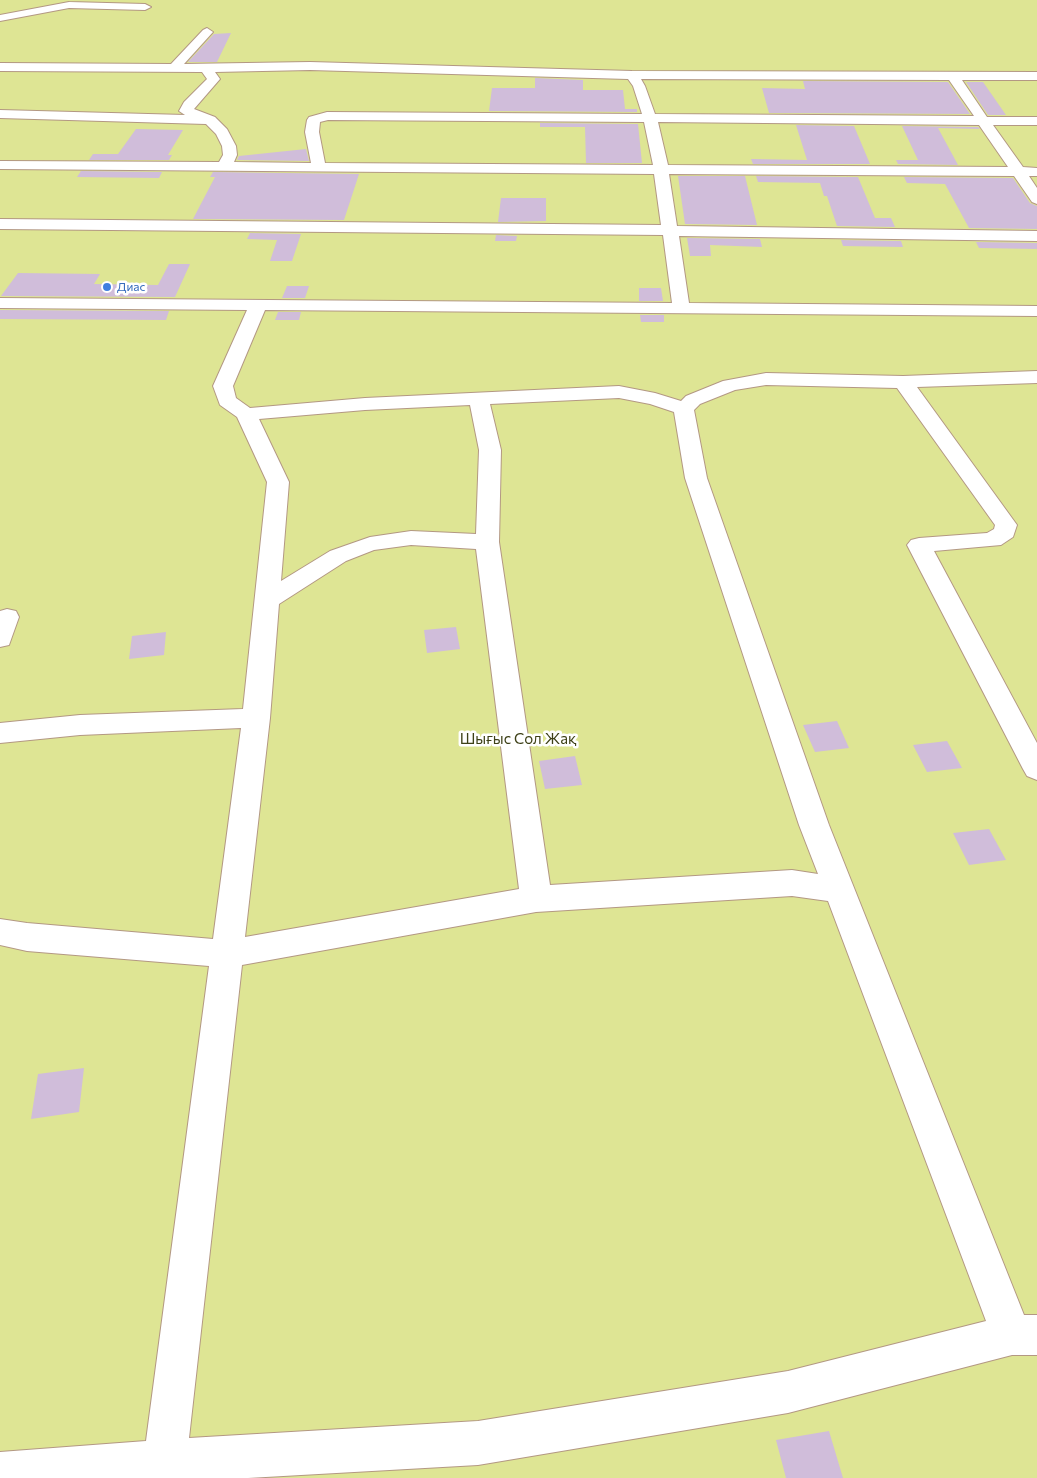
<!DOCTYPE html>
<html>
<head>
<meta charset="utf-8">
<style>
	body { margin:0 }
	canvas { display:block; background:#fbfbfb }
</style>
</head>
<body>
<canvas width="1037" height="1478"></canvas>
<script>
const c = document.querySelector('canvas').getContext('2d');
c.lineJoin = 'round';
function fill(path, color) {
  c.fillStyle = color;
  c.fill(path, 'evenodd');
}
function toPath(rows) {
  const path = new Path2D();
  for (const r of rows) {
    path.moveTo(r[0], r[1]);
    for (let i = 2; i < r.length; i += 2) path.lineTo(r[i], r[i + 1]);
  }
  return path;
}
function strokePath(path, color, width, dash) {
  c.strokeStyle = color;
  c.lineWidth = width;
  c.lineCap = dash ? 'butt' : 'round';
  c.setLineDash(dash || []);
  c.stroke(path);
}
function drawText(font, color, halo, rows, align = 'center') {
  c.font = font + ' Commissioner,sans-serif';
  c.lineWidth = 5;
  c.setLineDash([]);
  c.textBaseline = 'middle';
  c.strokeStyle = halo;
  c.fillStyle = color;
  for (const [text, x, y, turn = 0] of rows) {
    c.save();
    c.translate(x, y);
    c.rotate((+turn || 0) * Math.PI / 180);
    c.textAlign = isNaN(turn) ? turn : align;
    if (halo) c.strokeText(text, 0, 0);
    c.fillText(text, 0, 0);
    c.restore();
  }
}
fill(toPath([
	[0,0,1037,0,1037,1478,0,1478]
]), '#dee594');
fill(toPath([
	[231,33,217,62,188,62,214,34],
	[535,78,583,80,583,90,623,90,625,109,637,109,637,112,489,111,492,88,535,88],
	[803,81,948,82,970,114,769,113,762,88,805,89],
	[966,82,983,82,1006,115,988,115],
	[540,123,638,124,642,163,586,163,585,127,540,127],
	[796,125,854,126,870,164,753,164,751,159,807,160],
	[902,126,978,127,980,129,938,128,958,165,898,164,896,160,918,160],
	[136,129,183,130,168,155,172,155,169,160,89,160,93,154,118,154],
	[306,149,309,161,237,160,239,156],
	[81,171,162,172,159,178,77,177],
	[213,172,359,174,344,220,193,219,215,177,210,177],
	[678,176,745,176,757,225,685,224],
	[756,176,858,177,875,218,891,218,895,227,837,226,827,196,824,196,820,183,758,182],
	[904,177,1013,178,1030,203,1037,206,1037,229,969,228,945,184,907,183],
	[501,198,546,198,546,221,498,222],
	[250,233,301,234,292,261,270,261,277,240,247,239],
	[496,235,517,236,516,241,495,241],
	[687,238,760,239,762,247,710,245,711,256,690,256],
	[841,240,901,241,903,247,843,246],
	[976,242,1037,243,1037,249,979,248],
	[169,264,190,264,175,297,1,296,18,273,100,274,94,284,158,285],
	[287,286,309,286,305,298,282,298],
	[639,288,661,288,663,301,639,301],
	[0,310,169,311,166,320,0,319],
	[278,312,301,312,299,320,275,320],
	[640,315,664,315,664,322,641,322],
	[456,627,460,649,427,653,424,630],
	[166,632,164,655,129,659,132,636],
	[837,721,849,748,815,752,803,725],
	[947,741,962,768,927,772,913,745],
	[575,756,582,785,545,789,539,761],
	[989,829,1006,860,969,865,953,833],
	[84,1068,79,1112,31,1119,38,1074],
	[829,1431,843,1478,786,1478,776,1440]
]), '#d0bdda');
const minor = toPath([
	[69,2,145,4,151,7,145,10,69,8,0,21,0,15,69,2],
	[207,28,213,32,184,64,310,62,632,71,1037,72,1037,80,962,80,987,117,1037,117,1037,125,993,125,1023,167,1037,168,1037,176,1029,176,1037,188,1037,204,1032,202,1014,176,669,174,677,226,1037,231,1037,241,679,236,689,303,1037,306,1037,316,265,310,233,386,236,398,250,408,365,398,619,386,655,393,681,401,686,396,723,381,766,373,903,376,1037,371,1037,383,917,387,1017,525,1013,537,1001,545,934,551,1037,743,1037,780,1027,776,1023,769,907,545,911,540,919,538,987,533,994,529,995,525,897,388,766,385,735,390,700,404,694,410,707,478,829,825,1024,1315,1037,1315,1037,1355,1012,1355,788,1413,478,1465,248,1478,0,1478,0,1452,146,1441,209,966,27,951,0,945,0,919,27,923,213,939,241,728,80,735,0,743,0,723,80,715,243,709,267,482,237,417,220,405,213,386,247,310,0,308,0,298,672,303,663,235,0,229,0,219,661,225,654,174,0,169,0,161,219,162,223,155,222,146,216,134,206,124,0,118,0,110,185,115,179,111,184,102,207,79,202,72,0,71,0,63,171,64,203,30,207,28],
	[310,70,628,79,633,86,642,114,327,112,309,117,307,120,305,132,311,163,234,162,237,155,236,146,227,129,215,117,194,109,220,79,215,72,310,70],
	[641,79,949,80,974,116,655,114,645,86,641,79],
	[328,120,644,122,653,165,325,163,319,132,320,122,328,120],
	[658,122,979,125,1008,167,668,165,658,122],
	[619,398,650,404,674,412,685,478,799,825,818,874,792,870,550,885,499,542,501,450,490,404,619,398],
	[470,405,479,450,476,534,411,531,370,537,330,551,281,581,289,482,259,419,365,410,470,405],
	[411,545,476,549,519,889,245,937,270,718,279,604,346,561,374,550,411,545],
	[792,896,828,901,986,1321,788,1371,478,1421,189,1438,242,965,536,912,792,896],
	[7,609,16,611,19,617,9,645,0,647,0,611,7,609]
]);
strokePath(minor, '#b39883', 2);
fill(minor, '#fff');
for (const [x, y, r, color] of [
	[107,287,5,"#3f7fe0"]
]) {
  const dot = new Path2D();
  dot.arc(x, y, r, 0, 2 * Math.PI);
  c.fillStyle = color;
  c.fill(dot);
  strokePath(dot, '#fff', 2);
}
drawText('12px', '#366cbe', '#fff', [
	["Диас",117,287]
], 'left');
drawText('15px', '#3d4017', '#fff', [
	["Шығыс Сол Жақ",518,739]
]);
</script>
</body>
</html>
